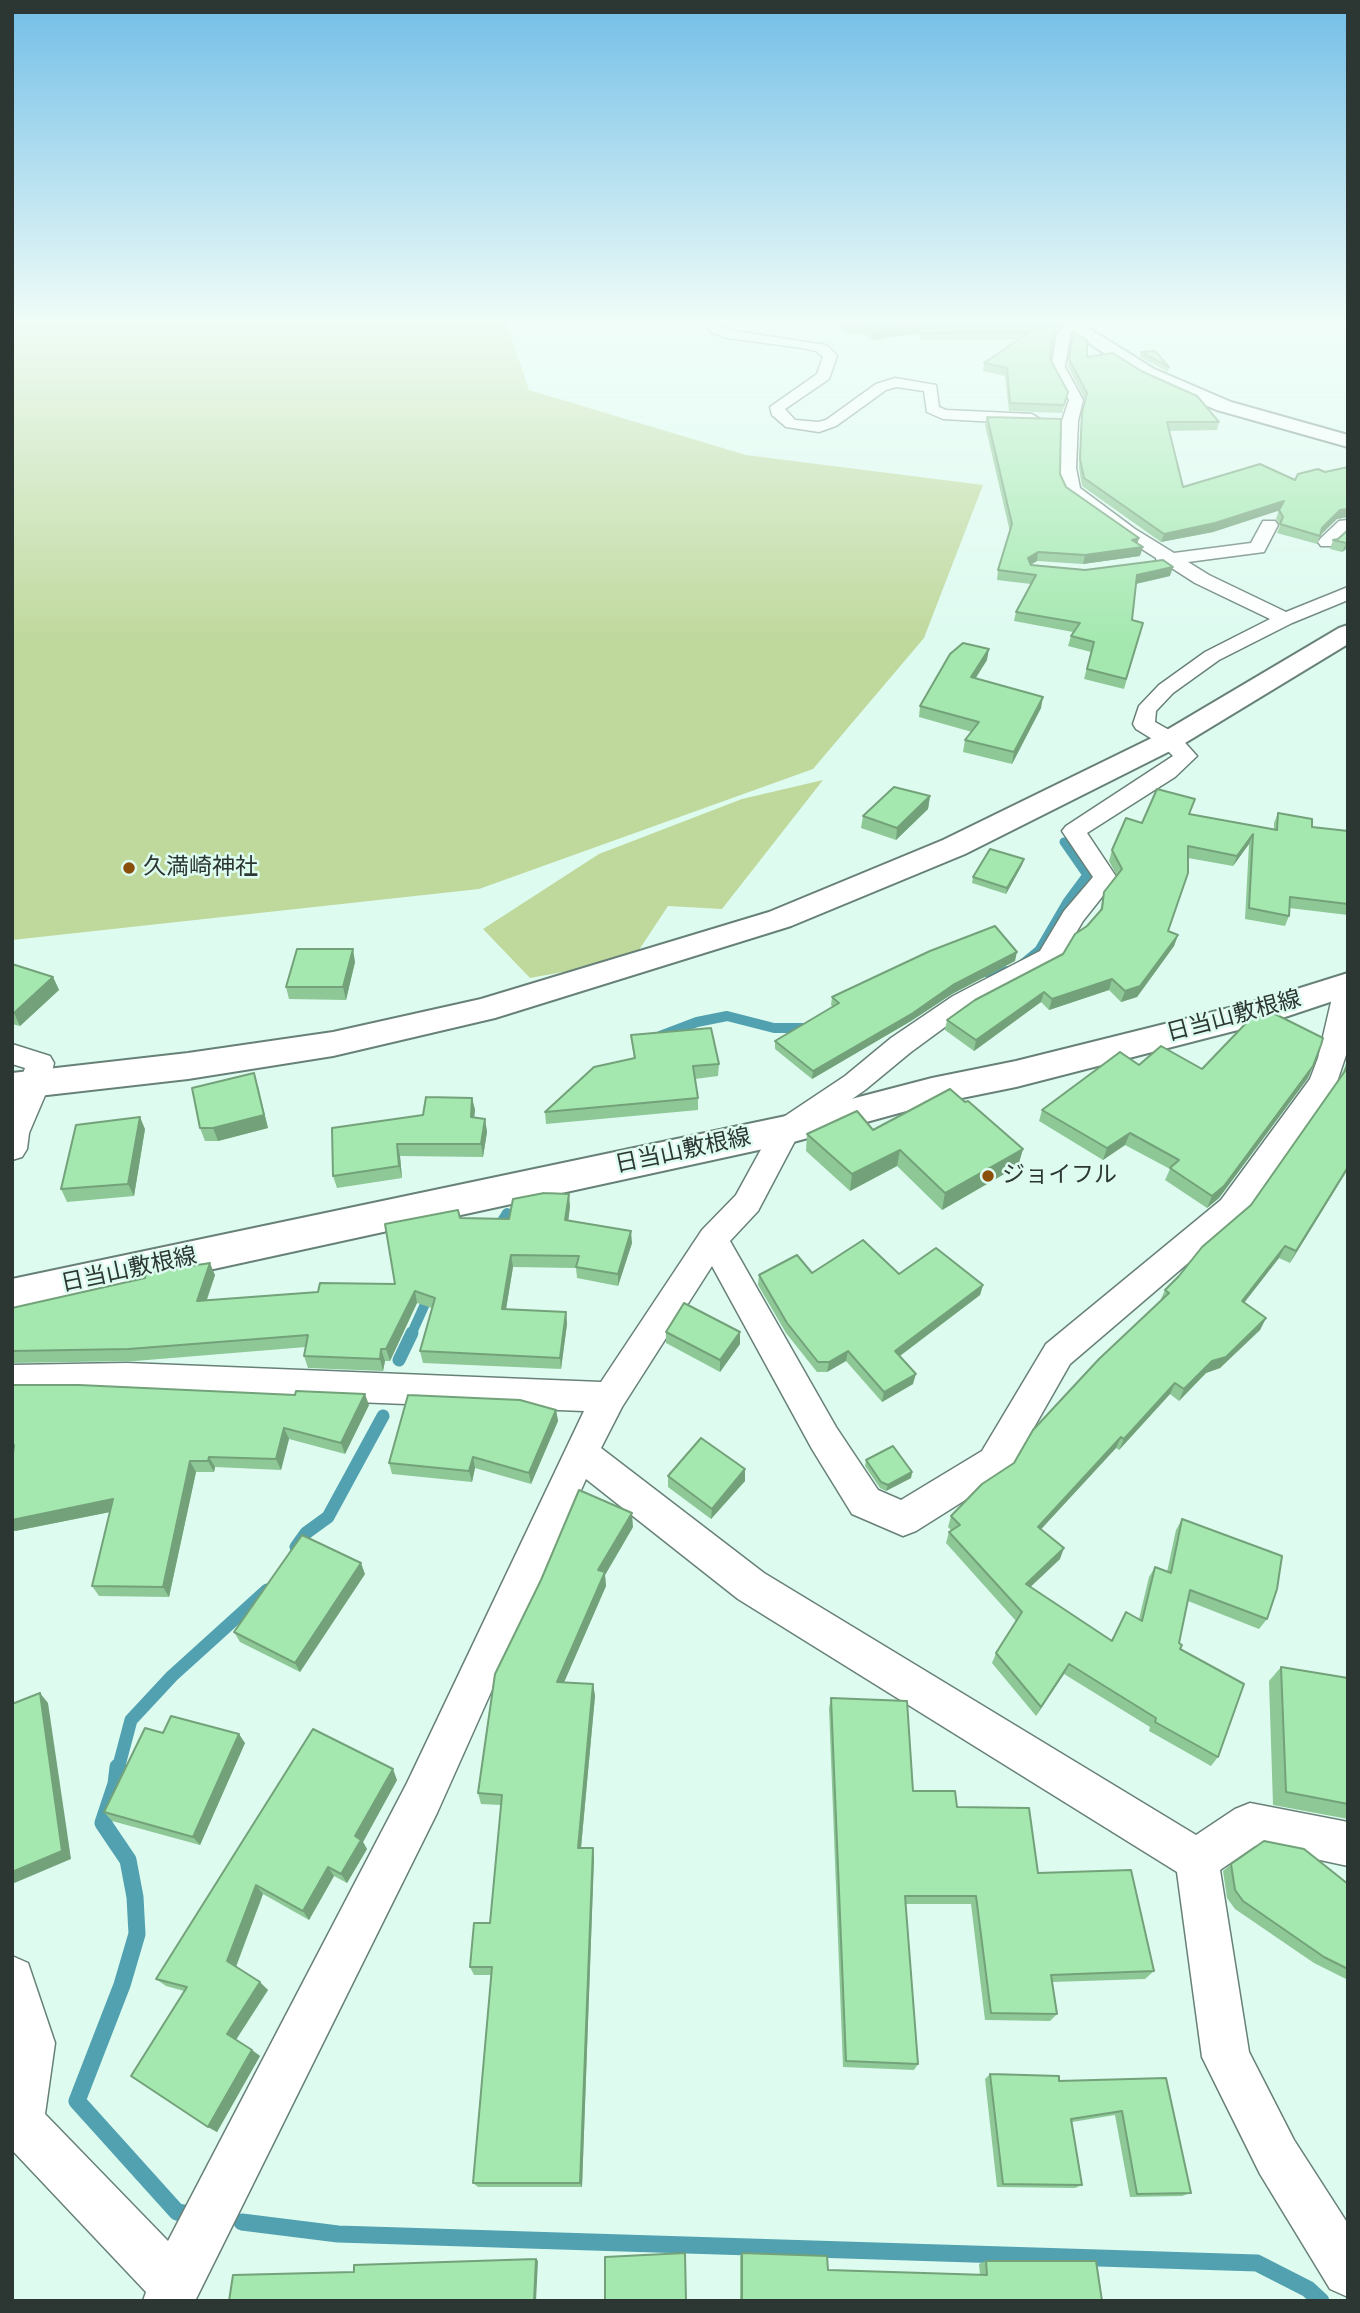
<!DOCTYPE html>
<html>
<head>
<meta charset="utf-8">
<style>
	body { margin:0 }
	#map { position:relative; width:1360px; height:2313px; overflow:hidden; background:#defbf0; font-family:"Roboto Condensed",sans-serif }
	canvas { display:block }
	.frame { position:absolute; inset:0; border:14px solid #2c3733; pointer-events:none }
</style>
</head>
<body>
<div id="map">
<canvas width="1360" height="2313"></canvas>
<div class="frame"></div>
</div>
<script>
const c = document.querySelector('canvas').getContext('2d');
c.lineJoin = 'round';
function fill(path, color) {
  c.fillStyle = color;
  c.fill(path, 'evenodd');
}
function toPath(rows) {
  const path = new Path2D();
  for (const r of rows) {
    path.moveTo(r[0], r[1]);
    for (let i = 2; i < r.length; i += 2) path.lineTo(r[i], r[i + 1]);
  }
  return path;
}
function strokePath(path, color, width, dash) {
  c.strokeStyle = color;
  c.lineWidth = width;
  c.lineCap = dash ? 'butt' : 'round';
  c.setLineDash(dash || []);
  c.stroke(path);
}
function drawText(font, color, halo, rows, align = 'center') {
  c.font = font + ' "Roboto Condensed","Noto Sans JP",sans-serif';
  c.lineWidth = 5;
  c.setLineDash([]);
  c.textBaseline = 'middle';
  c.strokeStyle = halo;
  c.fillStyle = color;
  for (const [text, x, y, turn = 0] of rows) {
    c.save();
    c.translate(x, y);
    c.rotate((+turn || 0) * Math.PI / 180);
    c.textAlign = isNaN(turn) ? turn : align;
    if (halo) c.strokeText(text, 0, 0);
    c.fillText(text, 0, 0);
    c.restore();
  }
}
fill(toPath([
	[12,319,505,319,529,390,746,455,983,485,924,638,813,769,479,889,12,940],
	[823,780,722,909,668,906,633,959,530,978,483,929,599,854,742,799]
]), '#bfd89c');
strokePath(toPath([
	[980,973,1015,970,1039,950,1067,902,1087,875,1064,842]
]), '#52a1b0', 9);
strokePath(toPath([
	[660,1036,697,1022,727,1016,774,1028,810,1028],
	[497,1229,507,1213],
	[411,1335,425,1304,435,1296]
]), '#52a1b0', 10);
strokePath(toPath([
	[399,1360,412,1333],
	[296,1547,306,1533,328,1517,383,1416],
	[118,1769,131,1720,172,1676,267,1590]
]), '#52a1b0', 13);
strokePath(toPath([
	[118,1767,116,1784,103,1823,128,1860,135,1897,137,1934,122,1985,77,2101,177,2212,195,2215],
	[242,2222,338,2234,1257,2263,1308,2289,1321,2301]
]), '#52a1b0', 17);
const street = toPath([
	[701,319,715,319,722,327,735,331,826,345,835,353,837,356,829,379,785,409,795,420,818,422,826,420,876,384,895,378,936,385,939,407,946,410,1032,414,1040,419,1032,424,943,419,927,412,924,391,896,387,886,390,836,426,819,432,786,427,772,415,770,407,817,374,823,357,816,351,802,348,728,338,712,333,701,319],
	[1072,322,1079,326,1070,335,1065,367,1083,400,1078,421,1076,468,1080,488,1135,529,1174,553,1251,543,1263,521,1275,521,1278,525,1264,552,1188,562,1209,575,1286,612,1348,587,1348,600,1292,623,1219,660,1173,693,1156,711,1155,722,1178,735,1197,756,1175,777,1087,833,1117,878,1083,921,1058,963,971,1008,911,1052,865,1090,797,1137,758,1211,730,1241,836,1427,878,1490,901,1500,982,1451,1046,1344,1221,1200,1310,1079,1318,1058,1335,985,1339,979,1348,976,1348,1049,1337,1082,1243,1216,1070,1364,1008,1473,916,1531,903,1536,852,1514,812,1449,712,1266,622,1407,601,1448,764,1573,1196,1835,1235,1809,1250,1803,1348,1822,1348,1866,1255,1846,1220,1870,1249,2052,1294,2140,1348,2224,1348,2297,1330,2289,1260,2174,1202,2057,1177,1872,738,1599,586,1479,437,1813,195,2301,143,2301,146,2292,12,2150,12,1956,28,1963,55,2043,45,2114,168,2241,407,1783,584,1411,127,1393,12,1395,12,1365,127,1363,601,1382,702,1230,736,1195,776,1122,845,1076,891,1038,953,996,1040,951,1064,911,1093,877,1062,831,1066,826,1173,756,1162,745,1136,729,1133,724,1139,706,1159,685,1205,652,1270,619,1195,583,1167,565,1157,564,1156,558,1123,537,1065,491,1061,483,1060,468,1062,421,1069,400,1051,367,1057,333,1072,322],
	[1348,520,1348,532,1333,546,1321,546,1318,542,1321,538,1339,521,1348,520],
	[12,1044,50,1056,54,1063,49,1086,29,1133,27,1149,22,1157,12,1160,12,1105,25,1068,12,1064,12,1044]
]);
const secondary = toPath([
	[1053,319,1074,319,1154,369,1231,402,1348,435,1348,447,1217,410,1173,392,1140,377,1053,319],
	[1348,625,1348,644,1180,746,965,854,791,926,495,1018,333,1056,188,1079,12,1099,12,1073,188,1053,333,1032,481,999,769,912,943,840,1160,734,1339,628,1348,625],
	[1348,973,1348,996,1273,1021,1016,1087,932,1104,786,1144,12,1313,12,1279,786,1116,932,1078,1016,1061,1265,999,1348,973]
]);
strokePath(street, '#688178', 3);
strokePath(secondary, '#688178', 4);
fill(street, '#fff');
fill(secondary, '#fff');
fill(toPath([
	[827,319,1056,319,1058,321,1057,328,1052,340,1050,359,1068,392,1062,413,1009,411,1005,376,983,371,984,363,1020,339,921,340,918,333,872,340,860,332,851,334],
	[1079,319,1087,319,1086,324],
	[1073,331,1087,357,1219,422,1217,430,1169,431,1183,487,1295,480,1348,467,1348,517,1337,519,1320,536,1317,544,1277,533,1280,525,1276,519,1279,510,1213,532,1161,542,1082,486,1079,468,1081,421,1085,400,1068,366],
	[1141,352,1169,367,1168,372,1140,357],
	[987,417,1060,474,1066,487,1139,538,1137,543,1140,556,1083,564,1037,561,1031,565,1170,576,1136,584,1132,620,1143,623,1124,689,1084,679,1091,652,1068,646,1071,636,1073,632,1014,621,1016,612,1031,584,997,580,998,570,1010,532,985,425],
	[1348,530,1348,548,1342,552,1330,549,1333,540,1338,539],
	[987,660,976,678,1041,708,1012,764,963,752,965,740,972,732,919,717,920,706],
	[930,796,928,809,896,840,861,828,863,816],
	[1278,813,1312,827,1348,831,1348,915,1289,908,1289,916,1285,926,1245,919,1249,844,1233,866,1188,858,1168,931,1178,935,1174,946,1137,997,1121,1002,1109,990,1049,1010,1041,1002,974,1051,945,1030,947,1020,1063,954,1100,911,1104,892,1117,876,1109,861,1112,850,1142,823,1190,814,1274,829,1274,823],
	[1022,865,1006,894,972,883,973,877],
	[1015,961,952,994,911,1021,812,1079,775,1049,775,1041,833,1007,831,1005,832,997],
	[355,962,346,1000,289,999,286,987],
	[12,964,53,977,59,990,20,1026,12,1024],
	[631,1035,719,1064,718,1076,695,1079,698,1098,698,1110,546,1124,545,1112,634,1059],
	[1348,1058,1348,1169,1290,1263,1279,1258,1244,1303,1266,1318,1260,1330,1220,1368,1206,1373,1179,1401,1170,1394,1119,1450,1116,1448,1041,1529,1060,1559,1030,1587,1111,1641,1126,1612,1139,1619,1149,1577,1155,1567,1167,1572,1176,1530,1182,1519,1267,1619,1259,1629,1188,1601,1179,1643,1218,1757,1211,1766,1149,1731,1150,1727,1064,1674,1036,1716,992,1663,996,1653,1016,1621,946,1543,949,1532,952,1531,948,1527,951,1516,1014,1463,1160,1301,1165,1290,1251,1205,1341,1077],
	[1139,1065,1202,1069,1313,1066,1308,1078,1219,1198,1207,1208,1165,1180,1170,1169,1125,1145,1103,1160,1039,1121,1042,1110],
	[258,1086,268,1128,218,1141,205,1141,200,1128],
	[472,1098,475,1110,474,1117,485,1119,487,1132,483,1157,400,1156,402,1178,337,1188,333,1176,423,1115],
	[145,1129,134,1196,67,1202,61,1189],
	[873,1130,1023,1149,1018,1166,942,1210,897,1166,850,1191,806,1151,807,1134],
	[570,1206,568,1221,632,1243,618,1286,577,1278,576,1268,513,1267,506,1309,566,1312,567,1324,561,1369,423,1363,420,1351,432,1308,417,1303,390,1361,385,1361,383,1371,308,1368,304,1356,306,1347,135,1361,12,1363,12,1308,145,1278,215,1275,207,1300,318,1292,395,1284,460,1218,509,1219],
	[812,1273,899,1274,983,1285,980,1295,900,1356,913,1384,882,1402,846,1361,827,1372,817,1372,786,1333,758,1285,759,1275],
	[666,1332,740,1344,720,1372,666,1343],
	[369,1405,345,1454,289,1439,281,1470,215,1467,214,1472,196,1472,169,1597,99,1596,92,1586,110,1512,15,1531,12,1528,12,1462],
	[556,1410,558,1421,531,1484,475,1468,472,1482,392,1474,389,1463],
	[866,1460,912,1472,911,1478,886,1491,880,1488,865,1466],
	[745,1469,745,1481,711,1519,668,1487,668,1476],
	[633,1527,605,1575,606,1586,564,1682,593,1684,595,1696,581,1848,594,1858,582,2187,478,2187,473,2183,491,1975,474,1975,470,1967,490,1923,501,1805,481,1804,478,1793,495,1674],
	[365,1574,300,1672,240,1642,234,1632],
	[1281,1667,1348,1678,1348,1819,1273,1805,1269,1681],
	[831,1698,913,1791,957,1807,1038,1873,1154,1971,1145,1979,1052,1982,1057,2014,1050,2021,985,2020,971,1904,906,1904,918,2064,914,2070,843,2067,829,1708],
	[313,1729,397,1780,363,1842,367,1849,347,1883,334,1876,309,1920,263,1894,236,1967,268,1990,236,2040,260,2056,217,2132,208,2127,184,1991,166,1986,156,1979],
	[163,1733,245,1743,200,1845,112,1821,104,1812],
	[1231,1864,1348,1884,1348,1980,1314,1963,1235,1909,1227,1898,1223,1871],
	[990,2074,1059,2081,1166,2078,1191,2193,1182,2196,1130,2197,1115,2115,1072,2122,1082,2185,1075,2188,997,2187,985,2079],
	[742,2253,828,2270,980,2275,979,2264,986,2261,1102,2301,740,2301,740,2256]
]), '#8dc896');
fill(toPath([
	[861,325,860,332,851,334,851,326],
	[919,325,918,333,872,340,873,332],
	[1284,501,1281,510,1213,532,1161,542,1164,534],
	[1348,509,1348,517,1337,519,1319,536,1322,528,1340,510],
	[1139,538,1136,548,1143,547,1140,556,1083,564,1085,555],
	[1348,541,1348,548,1342,552,1346,543],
	[1038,552,1037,561,1026,567,1028,558],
	[1173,567,1170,576,1135,584,1137,575],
	[989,649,987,660,969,688,971,677],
	[1043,697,1041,708,1012,764,1014,752],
	[930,796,928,809,896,840,897,828],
	[1253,834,1249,844,1233,866,1237,856],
	[1024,859,1022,865,1006,894,1007,888],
	[1178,935,1174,946,1137,997,1121,1002,1125,991],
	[353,949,355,962,346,1000,343,987],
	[1017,952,1015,961,952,994,911,1021,812,1079,813,1071,953,985],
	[53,977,59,990,20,1026,14,1013],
	[1112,979,1109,990,1049,1010,1052,999],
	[1044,992,1041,1002,974,1051,976,1040],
	[1313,1066,1308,1078,1219,1198,1207,1208,1212,1196],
	[254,1073,268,1128,218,1141,213,1128],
	[472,1098,475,1110,473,1129,471,1117],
	[140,1117,145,1129,134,1196,128,1184],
	[485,1119,487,1132,483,1157,481,1144],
	[1130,1133,1125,1145,1103,1160,1107,1148],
	[397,1144,400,1156,402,1178,399,1166],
	[1023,1149,1018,1166,942,1210,945,1193],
	[900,1150,897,1166,850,1191,852,1174],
	[1348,1167,1348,1169,1290,1263,1296,1251],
	[569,1194,570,1206,567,1232,565,1220],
	[631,1231,632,1243,618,1286,618,1274],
	[1285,1246,1279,1258,1236,1313,1242,1301],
	[511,1255,513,1267,504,1321,502,1309],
	[210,1263,215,1275,202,1313,197,1301],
	[983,1285,980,1295,893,1361,895,1351],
	[415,1291,417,1303,390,1361,386,1349],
	[566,1312,567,1324,561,1369,560,1358],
	[1266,1318,1260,1330,1220,1368,1206,1373,1179,1401,1184,1389,1212,1361],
	[740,1332,740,1344,720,1372,720,1360],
	[381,1349,385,1361,383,1371,380,1359],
	[848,1351,846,1361,827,1372,829,1362],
	[916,1374,913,1384,882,1402,884,1392],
	[1175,1383,1170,1394,1119,1450,1124,1439],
	[365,1394,369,1405,345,1454,341,1443],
	[556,1410,558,1421,531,1484,529,1473],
	[284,1428,289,1439,281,1470,276,1459],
	[1121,1437,1116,1448,1033,1538,1038,1527],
	[209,1457,215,1467,214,1472,208,1461],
	[473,1457,475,1468,472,1482,469,1471],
	[190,1461,196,1472,169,1597,163,1587],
	[745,1469,745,1481,711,1519,712,1509],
	[912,1472,911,1478,886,1491,888,1485],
	[113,1499,120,1510,15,1531,12,1528,12,1520],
	[632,1513,633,1527,605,1575,606,1586,559,1694,557,1682,598,1570],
	[1064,1548,1060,1559,1022,1595,1026,1584],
	[361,1563,365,1574,300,1672,295,1663],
	[1069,1664,1064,1674,1036,1716,1041,1707],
	[593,1684,595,1696,580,1858,578,1848],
	[40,1693,48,1703,71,1859,12,1884,12,1872],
	[239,1734,245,1743,200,1845,193,1837],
	[393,1769,397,1780,363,1842,367,1849,347,1883,341,1874,355,1836],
	[593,1848,594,1858,582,2187,580,2183],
	[328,1867,334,1876,309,1920,303,1911],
	[256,1885,263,1894,235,1969,227,1961],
	[260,1982,268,1990,235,2041,227,2034],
	[252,2050,260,2056,217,2132,208,2127],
	[536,2259,538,2261,536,2301,534,2301]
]), '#73a27a');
const building = toPath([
	[840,319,1056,319,1058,321,1053,334,1050,359,1068,392,1064,405,1010,403,1007,368,984,363,1031,331,922,333,919,325,873,332,861,325,851,326,840,319],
	[1073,331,1087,340,1087,357,1113,353,1141,371,1197,396,1219,422,1167,422,1183,487,1260,464,1295,480,1298,474,1318,469,1325,472,1348,467,1348,509,1340,510,1322,528,1320,536,1280,524,1283,517,1279,510,1284,501,1215,523,1164,534,1084,478,1080,459,1082,413,1087,393,1069,359,1073,331],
	[1155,351,1169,367,1141,352,1155,351],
	[987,417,1061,419,1060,474,1066,487,1139,538,1132,540,1143,547,1085,555,1038,552,1028,558,1031,565,1085,570,1163,560,1173,567,1137,575,1132,620,1143,623,1126,679,1087,669,1094,642,1071,636,1080,623,1016,612,1036,575,998,570,1012,524,987,417],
	[1348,530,1348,541,1346,543,1333,540,1338,539,1348,530],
	[963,643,989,649,971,677,1043,697,1014,752,965,740,979,722,920,706,950,654,963,643],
	[894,787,930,796,897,828,863,816,894,787],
	[1157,789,1195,799,1189,814,1277,830,1278,813,1312,819,1312,827,1348,831,1348,904,1290,897,1289,916,1249,908,1253,834,1237,856,1188,846,1188,873,1168,931,1178,935,1140,986,1125,991,1112,979,1052,999,1044,992,976,1040,947,1020,975,1000,1063,954,1075,934,1087,926,1102,909,1104,892,1122,869,1112,850,1126,818,1142,823,1157,789],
	[990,849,1024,859,1007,888,973,877,990,849],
	[995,926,1017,952,953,985,913,1013,813,1071,775,1041,839,1003,832,997,930,951,995,926],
	[297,949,353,949,343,987,286,987,297,949],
	[12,964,53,977,14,1013,12,1013,12,964],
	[1273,1013,1323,1038,1321,1045,1313,1066,1224,1186,1212,1196,1170,1168,1179,1160,1130,1133,1107,1148,1042,1110,1120,1052,1139,1065,1161,1046,1202,1069,1250,1019,1273,1013],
	[711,1028,719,1064,693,1066,698,1098,545,1112,594,1067,635,1058,631,1035,711,1028],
	[1348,1064,1348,1167,1296,1251,1285,1246,1242,1301,1266,1318,1226,1357,1212,1361,1184,1389,1175,1383,1124,1439,1121,1437,1038,1527,1064,1548,1026,1584,1112,1641,1126,1612,1142,1621,1155,1567,1171,1573,1182,1519,1282,1556,1277,1589,1267,1619,1190,1590,1179,1643,1182,1645,1180,1649,1244,1684,1218,1757,1155,1722,1156,1718,1069,1664,1041,1707,996,1653,1022,1612,949,1532,960,1525,951,1516,982,1484,1014,1463,1033,1430,1099,1359,1169,1293,1165,1290,1179,1276,1202,1247,1251,1205,1345,1071,1348,1064],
	[254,1073,264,1115,213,1128,200,1128,192,1088,254,1073],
	[950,1089,965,1102,968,1101,1023,1149,945,1193,900,1150,852,1174,807,1134,857,1111,873,1130,950,1089],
	[426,1097,472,1098,471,1117,485,1119,481,1144,397,1144,399,1166,333,1176,332,1128,423,1115,426,1097],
	[140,1117,128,1184,61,1189,76,1125,140,1117],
	[544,1193,569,1194,565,1220,631,1231,618,1274,576,1267,579,1256,511,1255,502,1309,566,1312,560,1358,420,1351,435,1298,415,1291,386,1349,381,1349,380,1359,304,1356,308,1335,129,1349,12,1351,12,1308,145,1278,146,1273,210,1263,197,1301,318,1292,320,1283,395,1284,385,1224,458,1210,460,1218,509,1219,513,1199,544,1193],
	[863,1240,899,1274,936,1248,983,1285,895,1351,916,1374,884,1392,848,1351,829,1362,818,1362,787,1323,759,1275,797,1255,812,1273,863,1240],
	[684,1303,740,1332,720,1360,666,1332,684,1303],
	[12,1385,79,1385,295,1395,296,1391,365,1394,341,1443,284,1428,276,1459,209,1457,208,1461,190,1461,163,1587,92,1586,113,1499,12,1520,12,1462,14,1445,12,1445,12,1385],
	[408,1395,520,1400,556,1410,529,1473,473,1457,469,1471,389,1463,408,1395],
	[701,1438,745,1469,712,1509,668,1476,701,1438],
	[893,1446,912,1472,888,1485,881,1482,866,1460,893,1446],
	[579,1490,632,1513,598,1570,605,1572,557,1682,593,1684,578,1848,593,1848,580,2183,473,2183,492,1967,470,1967,474,1923,490,1923,502,1795,478,1793,495,1674,541,1580,579,1490],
	[302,1535,361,1563,295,1663,234,1632,302,1535],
	[1281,1667,1348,1678,1348,1804,1286,1792,1281,1667],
	[40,1693,62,1851,12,1872,12,1704,40,1693],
	[831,1698,907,1701,913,1791,955,1791,957,1807,1029,1808,1038,1873,1131,1870,1154,1971,1051,1975,1057,2014,991,2013,976,1896,905,1896,918,2064,846,2061,831,1698],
	[171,1716,239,1734,193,1837,104,1812,145,1728,163,1733,171,1716],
	[313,1729,393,1769,355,1836,361,1840,341,1874,328,1867,303,1911,256,1885,227,1961,260,1982,227,2034,252,2050,208,2127,131,2076,187,1987,156,1979,313,1729],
	[1264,1841,1304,1849,1348,1884,1348,1969,1324,1957,1243,1901,1235,1890,1231,1864,1264,1841],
	[990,2074,1059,2076,1059,2081,1166,2078,1191,2193,1137,2194,1122,2111,1071,2119,1082,2185,1003,2184,990,2074],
	[685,2253,686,2301,605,2301,605,2257,685,2253],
	[742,2253,827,2256,828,2270,987,2275,986,2261,1096,2261,1102,2301,742,2301,742,2253],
	[536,2259,534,2301,229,2301,233,2275,354,2272,354,2265,536,2259]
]);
fill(building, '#a4e8af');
strokePath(building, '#73a27a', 2);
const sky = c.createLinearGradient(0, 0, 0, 643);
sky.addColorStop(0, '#72bee7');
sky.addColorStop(0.5, '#f0fdf8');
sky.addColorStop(1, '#f0fdf800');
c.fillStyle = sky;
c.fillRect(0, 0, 1360, 643);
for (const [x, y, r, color] of [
	[129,868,7,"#8a4f0b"],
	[988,1176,7,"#8a4f0b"]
]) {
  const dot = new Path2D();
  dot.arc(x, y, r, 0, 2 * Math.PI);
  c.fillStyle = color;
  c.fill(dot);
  strokePath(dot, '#defbf0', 2.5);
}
drawText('23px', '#2c3733', '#defbf0', [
	["久満崎神社",143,868],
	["ジョイフル",1002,1176]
], 'left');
drawText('23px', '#2c3733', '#defbf0', [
	["日当山敷根線",1234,1017,-15],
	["日当山敷根線",683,1152,-12],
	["日当山敷根線",129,1271,-12]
]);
</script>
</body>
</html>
